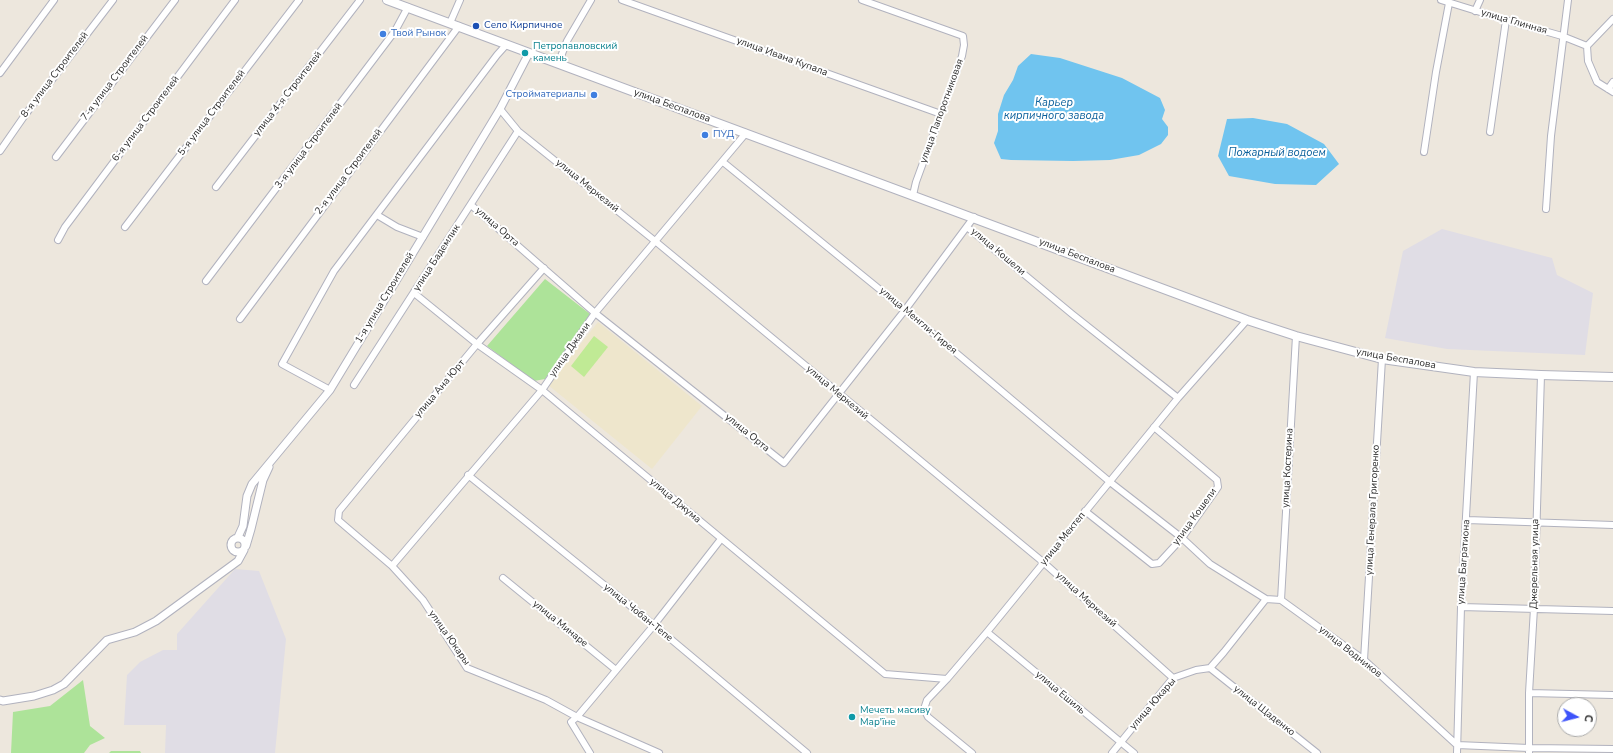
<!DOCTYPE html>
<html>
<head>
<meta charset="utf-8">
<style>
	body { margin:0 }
	#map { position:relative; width:1613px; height:753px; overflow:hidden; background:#ede7dd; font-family:"Nunito Sans",sans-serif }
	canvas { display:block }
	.north { position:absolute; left:1557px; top:697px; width:40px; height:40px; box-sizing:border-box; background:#fff; border:1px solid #aaa; border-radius:50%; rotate:97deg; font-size:11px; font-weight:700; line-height:16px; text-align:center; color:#2b2b2b }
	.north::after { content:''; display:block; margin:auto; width:14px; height:18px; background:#3d53fa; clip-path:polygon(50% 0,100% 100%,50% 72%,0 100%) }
</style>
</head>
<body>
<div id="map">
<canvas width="1613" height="753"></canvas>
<div class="north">С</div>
</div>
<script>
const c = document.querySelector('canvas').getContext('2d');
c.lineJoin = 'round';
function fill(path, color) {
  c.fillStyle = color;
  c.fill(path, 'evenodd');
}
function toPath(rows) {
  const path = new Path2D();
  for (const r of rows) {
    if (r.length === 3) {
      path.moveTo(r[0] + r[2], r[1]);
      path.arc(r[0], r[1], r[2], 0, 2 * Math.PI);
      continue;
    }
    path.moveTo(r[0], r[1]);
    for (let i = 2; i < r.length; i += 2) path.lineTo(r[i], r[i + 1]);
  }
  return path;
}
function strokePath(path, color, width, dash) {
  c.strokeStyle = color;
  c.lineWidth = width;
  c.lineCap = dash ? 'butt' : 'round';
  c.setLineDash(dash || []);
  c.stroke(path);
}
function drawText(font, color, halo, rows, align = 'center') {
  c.font = font + ' "Nunito Sans",sans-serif';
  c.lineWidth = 4;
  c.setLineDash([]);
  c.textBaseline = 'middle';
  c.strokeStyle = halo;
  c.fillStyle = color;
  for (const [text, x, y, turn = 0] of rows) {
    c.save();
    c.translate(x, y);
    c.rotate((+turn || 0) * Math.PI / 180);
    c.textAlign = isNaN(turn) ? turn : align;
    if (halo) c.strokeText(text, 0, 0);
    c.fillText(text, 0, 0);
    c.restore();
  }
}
fill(toPath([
	[1442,229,1552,258,1557,275,1593,293,1585,355,1447,349,1385,338,1403,251],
	[235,569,259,571,286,639,275,753,165,753,166,725,124,725,127,675,140,662,163,650,177,650,177,634]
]), '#e0dde5');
fill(toPath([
	[598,322,702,406,652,469,548,385]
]), '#eee6cc');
fill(toPath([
	[545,279,590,314,545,379,534,381,487,346],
	[83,680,90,726,105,738,90,745,84,753,11,753,13,712,50,706],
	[111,751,140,751,141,753,109,753]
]), '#ade399');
fill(toPath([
	[594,336,608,347,584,377,571,366]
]), '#c0ea95');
fill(toPath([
	[1031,54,1060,58,1122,78,1160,98,1165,110,1162,119,1168,127,1168,135,1161,144,1139,155,1110,160,1073,161,1011,160,1001,159,994,143,998,131,998,114,1004,95,1013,80,1018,66],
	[1253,118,1287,124,1324,144,1339,164,1316,185,1275,184,1229,176,1218,156,1227,119]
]), '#70c4ef');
const minor = toPath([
	[622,0,941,114],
	[862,0,963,36,964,45,962,56,916,182,913,195],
	[1441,0,1506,20,1562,36,1587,46],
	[1475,11,1480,0],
	[450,23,460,0],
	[1587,46,1588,61,1597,82,1613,92],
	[1587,46,1613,19],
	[558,64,567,41,591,0],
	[0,73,54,0],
	[1608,89,1613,82],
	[500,109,518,131,655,241,1043,562,1173,678],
	[1490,132,1506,20],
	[0,151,25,115,113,0],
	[1424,152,1436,72,1449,3],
	[56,157,175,0],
	[723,162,905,310,1110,482,1182,538,1210,564,1266,599,1281,600,1364,660,1457,745,1529,748,1613,749],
	[216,187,360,0],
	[471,205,595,313,784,463,905,310,974,217],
	[1546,209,1551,136,1568,0],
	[377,215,397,227,423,237],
	[125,227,299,0],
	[967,227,1072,314,1178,398],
	[58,240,65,227,235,0],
	[544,268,477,344,339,511,338,520,392,566,423,600,467,668,546,700,577,717,659,753],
	[206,281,395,31,408,7],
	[414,293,477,344,542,390,885,674,947,679],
	[240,319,459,26],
	[354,385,518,131],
	[330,390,282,364,334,271,497,55,506,45],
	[468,475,654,625,807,753],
	[1085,511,1152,564,1159,563,1182,538,1218,487,1217,480,1154,427],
	[1467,520,1613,525],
	[392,566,542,390,595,313,746,133],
	[503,578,616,670],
	[1281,600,1296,336],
	[1461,607,1613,611],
	[987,632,1134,753],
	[1364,660,1382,359],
	[1210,668,1317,753],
	[1529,693,1613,695],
	[590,753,571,722,577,717,654,625,721,539],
	[972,753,928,717,924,709,927,700,947,679,987,632,1178,398,1247,320],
	[1112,753,1173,678,1196,670,1210,668,1224,652,1266,599],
	[1457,753,1461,607,1474,372],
	[1529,753,1529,693,1534,608,1541,375]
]);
const tertiary = toPath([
	[238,537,243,526,247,496,252,484,330,390,500,109,529,53],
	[238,545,7],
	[246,546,251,529,263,480,269,467],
	[0,700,3,701,34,696,53,690,64,684,107,640,135,632,156,621,238,561,244,550]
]);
const secondary = toPath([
	[387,0,1247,320,1296,336,1382,359,1474,372,1541,375,1613,377]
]);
strokePath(minor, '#b1b2be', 8);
strokePath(tertiary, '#b1b2be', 9);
strokePath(secondary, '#b1b2be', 10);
strokePath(minor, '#fff', 6);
strokePath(tertiary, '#fff', 7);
strokePath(secondary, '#fff', 8);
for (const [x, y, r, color] of [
	[476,26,4,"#1a4fb4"],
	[383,34,4,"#3f7fe0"],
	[525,53,4,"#0f9aa8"],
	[594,95,4,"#3f7fe0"],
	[705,135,4,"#3f7fe0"],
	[852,717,4,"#0f9aa8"]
]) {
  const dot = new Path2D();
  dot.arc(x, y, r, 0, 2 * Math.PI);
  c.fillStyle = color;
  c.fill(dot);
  strokePath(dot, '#fff', 1.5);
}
drawText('10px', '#2b2b2b', '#fff', [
	["улица Глинная",1514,22,16],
	["улица Ивана Купала",782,57,20],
	["8-я улица Строителей",55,75,-53],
	["7-я улица Строителей",115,78,-53],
	["улица 4-я Строителей",288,94,-52],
	["улица Беспалова",672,106,20],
	["улица Папоротниковая",942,111,-70],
	["5-я улица Строителей",212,113,-53],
	["6-я улица Строителей",146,119,-53],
	["3-я улица Строителей",309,146,-53],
	["2-я улица Строителей",349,172,-53],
	["улица Меркезий",587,186,39],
	["улица Орта",497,227,41],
	["улица Кошели",998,252,40],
	["улица Беспалова",1077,256,21],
	["улица Бадемлик",437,258,-57],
	["1-я улица Строителей",385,298,-59],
	["улица Менгли-Гирея",918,321,40],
	["улица Джами",570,350,-55],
	["улица Беспалова",1396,359,10],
	["улица Ана Юрт",440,389,-50],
	["улица Меркезий",837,393,40],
	["улица Орта",747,433,39],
	["улица Костерина",1288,468,-87],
	["улица Джума",675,501,40],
	["улица Генерала Григоренко",1373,510,-87],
	["улица Кошели",1195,517,-54],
	["улица Мектеп",1063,539,-51],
	["улица Багратиона",1464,562,-86],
	["Джерельная улица",1535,564,-89],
	["улица Меркезий",1086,600,42],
	["улица Чобан-Тепе",638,613,39],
	["улица Минаре",560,624,39],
	["улица Юкары",449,638,55],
	["улица Водников",1350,652,38],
	["улица Ешиль",1060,693,40],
	["улица Юкары",1153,704,-49],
	["улица Щаденко",1264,711,38]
]);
drawText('10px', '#164399', '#fff', [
	["Село Кирпичное",484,26]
], 'left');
drawText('10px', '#366cbe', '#fff', [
	["Твой Рынок",391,34],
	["Стройматериалы",586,95,"right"],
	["ПУД",713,135]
], 'left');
drawText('10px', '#0d838f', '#fff', [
	["Петропавловский",533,47],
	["камень",533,59],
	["Мечеть масиву",860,711],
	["Мар'їне",860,723]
], 'left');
drawText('italic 11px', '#0d619c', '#fff', [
	["Карьер",1054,103],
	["кирпичного завода",1054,116],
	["Пожарный водоем",1277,153]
]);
</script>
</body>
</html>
